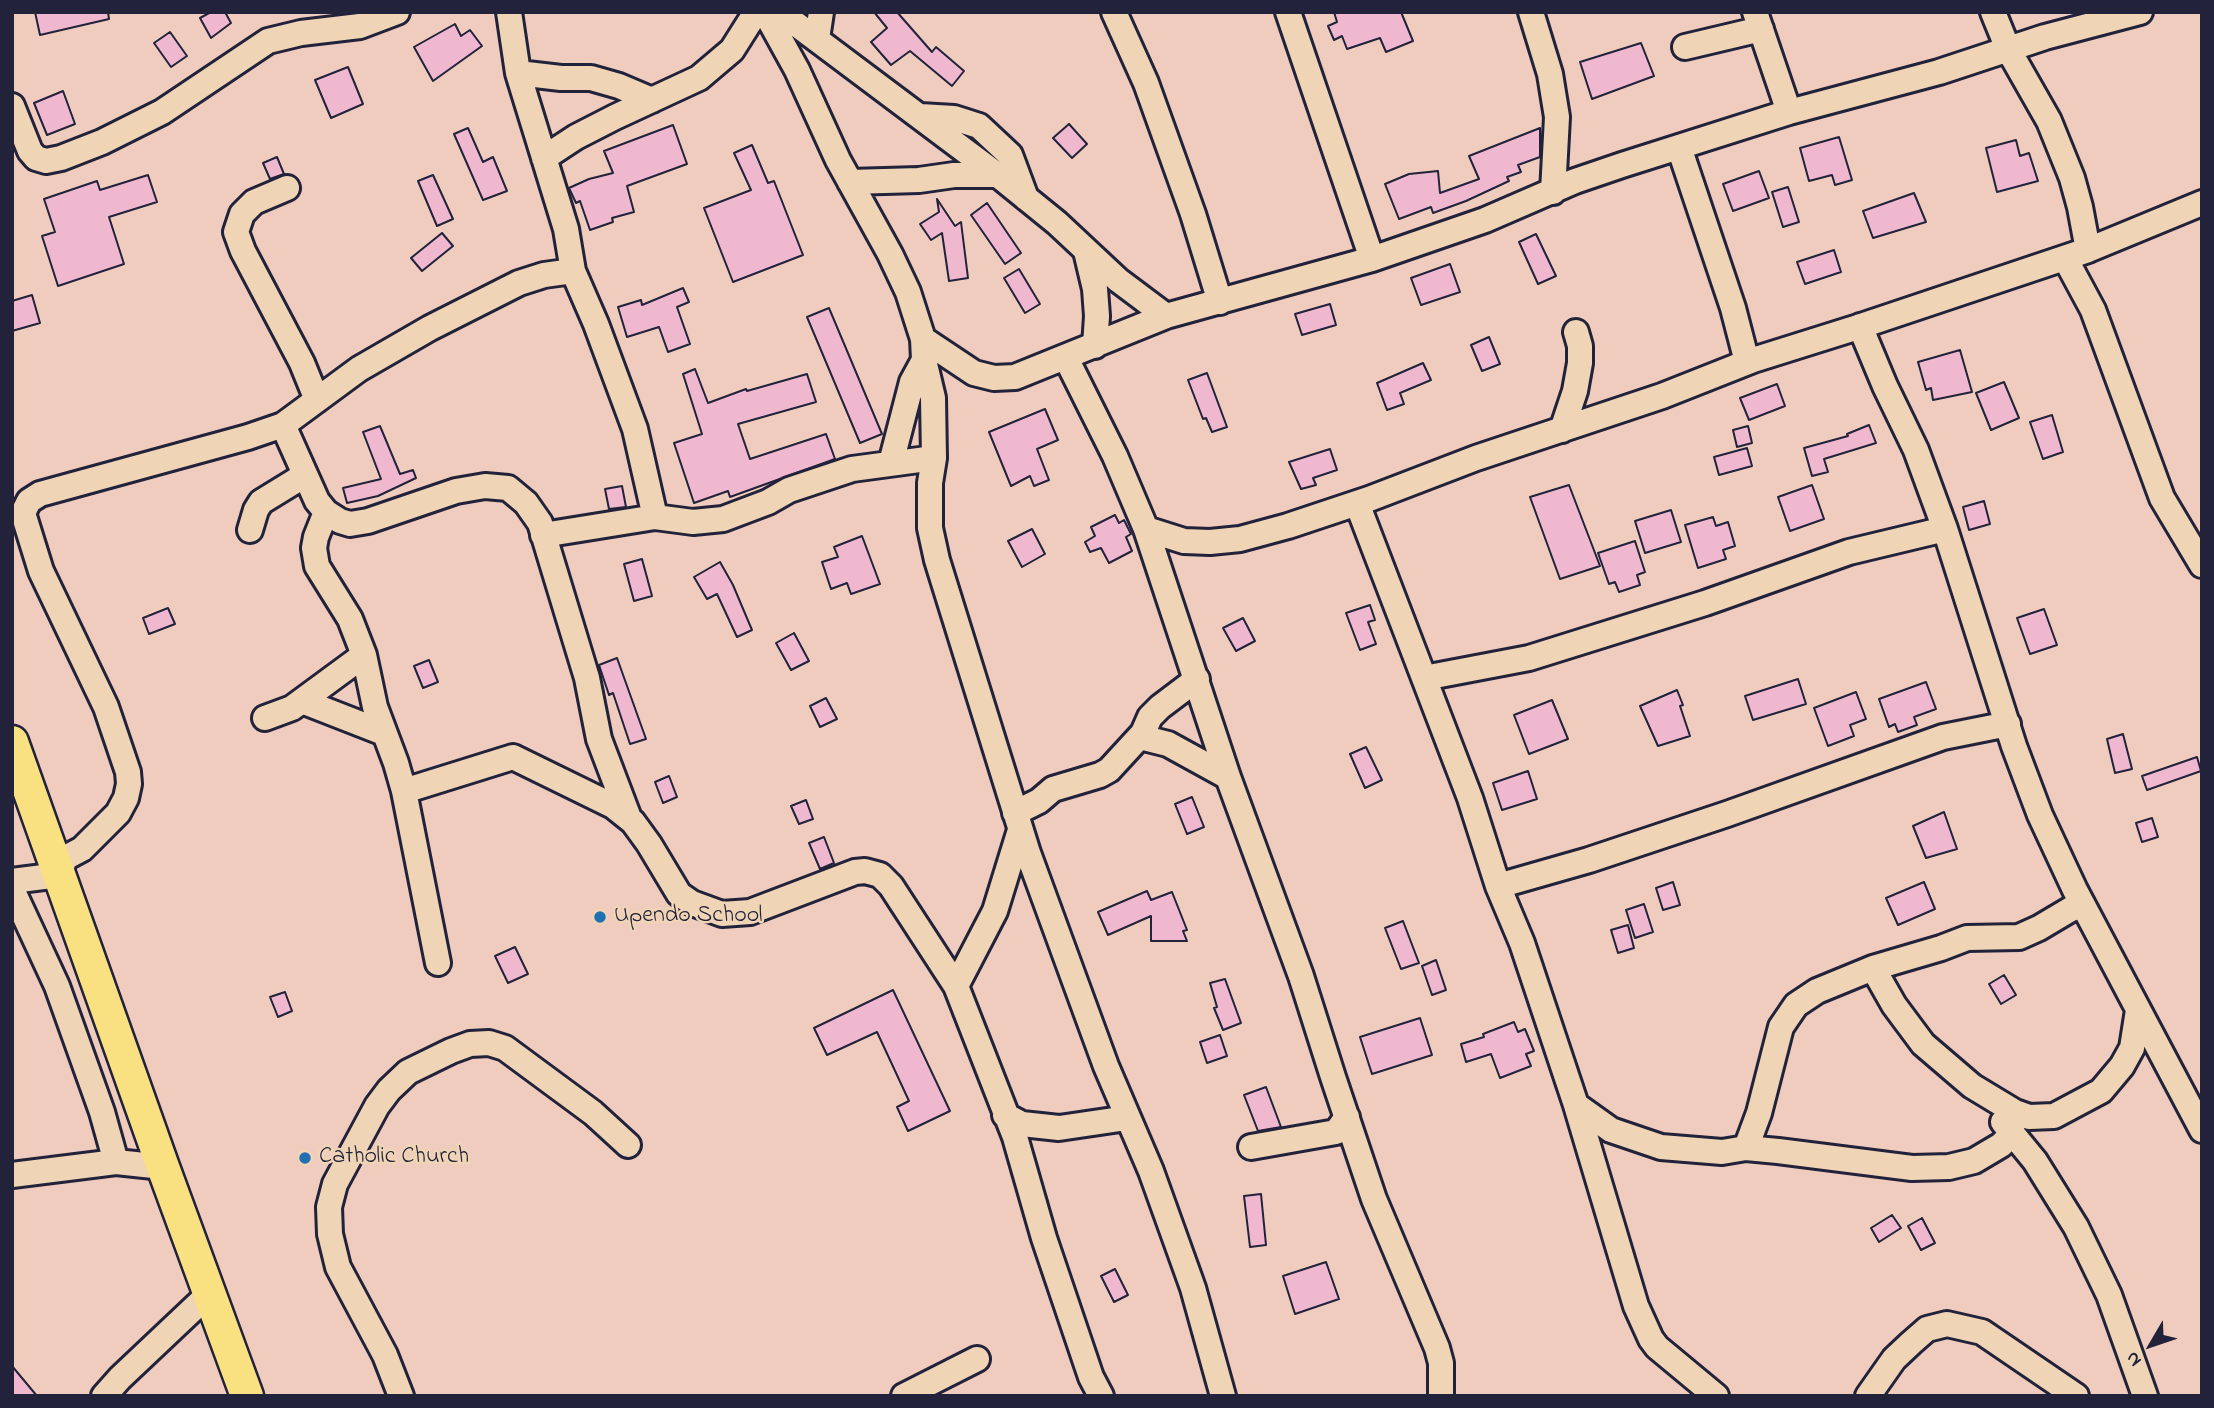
<!DOCTYPE html>
<html>
<head>
<meta charset="utf-8">
<style>
	body { margin:0 }
	#map { position:relative; width:2214px; height:1408px; overflow:hidden; background:#efccbe; font-family:"Indie Flower",sans-serif }
	canvas { display:block }
	.frame { position:absolute; inset:0; border:14px solid #22223b; pointer-events:none }
	.north { position:absolute; left:2116px; top:1310px; width:70px; height:70px; -webkit-text-stroke:5px #efd4b6; paint-order:stroke; rotate:231deg; font-size:19px; font-weight:700; line-height:28px; text-align:center; color:#22223b }
	.north::after { content:''; display:block; margin:auto; width:24px; height:32px; background:#22223b; clip-path:polygon(50% 0,100% 100%,50% 72%,0 100%) }
</style>
</head>
<body>
<div id="map">
<canvas width="2214" height="1408"></canvas>
<div class="frame"></div>
<div class="north">N</div>
</div>
<script>
const c = document.querySelector('canvas').getContext('2d');
c.lineJoin = 'round';
function fill(path, color) {
  c.fillStyle = color;
  c.fill(path, 'evenodd');
}
function toPath(rows) {
  const path = new Path2D();
  for (const r of rows) {
    path.moveTo(r[0], r[1]);
    for (let i = 2; i < r.length; i += 2) path.lineTo(r[i], r[i + 1]);
  }
  return path;
}
function strokePath(path, color, width, dash) {
  c.strokeStyle = color;
  c.lineWidth = width;
  c.lineCap = dash ? 'butt' : 'round';
  c.setLineDash(dash || []);
  c.stroke(path);
}
function drawText(font, color, halo, rows, align = 'center') {
  c.font = font + ' "Indie Flower",sans-serif';
  c.lineWidth = 5;
  c.setLineDash([]);
  c.textBaseline = 'middle';
  c.strokeStyle = halo;
  c.fillStyle = color;
  for (const [text, x, y, turn = 0] of rows) {
    c.save();
    c.translate(x, y);
    c.rotate((+turn || 0) * Math.PI / 180);
    c.textAlign = isNaN(turn) ? turn : align;
    if (halo) c.strokeText(text, 0, 0);
    c.fillText(text, 0, 0);
    c.restore();
  }
}
const building = toPath([
	[35,12,108,12,109,19,40,35,35,12],
	[211,12,225,12,231,23,211,38,200,18,211,12],
	[874,12,897,12,932,52,936,47,964,71,952,86,910,51,891,65,871,42,887,28,874,12],
	[1334,12,1401,12,1413,41,1386,52,1380,38,1347,49,1342,36,1334,40,1328,26,1337,22,1334,12],
	[455,24,461,36,470,30,482,46,433,81,414,47,455,24],
	[170,32,187,56,171,67,154,43,170,32],
	[1641,43,1654,76,1592,99,1580,62,1641,43],
	[348,67,363,104,331,118,315,80,348,67],
	[63,91,75,124,47,135,34,103,63,91],
	[1069,124,1087,144,1072,158,1053,138,1069,124],
	[673,125,687,164,627,186,634,212,612,218,613,222,590,230,580,201,576,203,569,188,589,179,613,173,604,151,673,125],
	[468,128,483,162,493,157,507,191,483,200,454,134,468,128],
	[1540,128,1540,157,1518,165,1521,172,1507,177,1509,181,1466,201,1433,213,1431,207,1399,219,1385,184,1409,174,1438,171,1440,193,1479,179,1469,156,1540,128],
	[1839,137,1852,180,1835,185,1832,175,1809,181,1800,148,1839,137],
	[2016,140,2020,156,2029,153,2038,181,1997,192,1986,148,2016,140],
	[752,145,768,183,774,181,803,255,733,282,704,208,751,190,734,153,752,145],
	[277,157,284,174,270,179,263,163,277,157],
	[1759,171,1769,198,1733,211,1723,184,1759,171],
	[148,175,157,202,109,217,124,264,58,286,42,236,55,232,44,199,97,181,100,190,148,175],
	[433,175,453,219,437,226,418,181,433,175],
	[1788,187,1799,222,1783,227,1772,192,1788,187],
	[1914,193,1926,222,1873,238,1863,211,1914,193],
	[937,199,955,226,961,222,968,278,949,281,942,233,931,240,920,224,939,212,937,199],
	[987,203,1021,253,1005,264,971,215,987,203],
	[442,233,453,246,422,271,411,258,442,233],
	[1536,234,1556,276,1538,284,1519,242,1536,234],
	[1834,250,1841,272,1805,284,1797,262,1834,250],
	[1450,264,1460,292,1421,305,1411,278,1450,264],
	[1019,269,1040,304,1025,313,1004,278,1019,269],
	[683,288,689,302,677,307,690,344,668,352,659,327,627,337,618,307,641,300,642,305,683,288],
	[32,295,40,323,12,331,12,301,32,295],
	[1330,304,1336,325,1302,335,1295,314,1330,304],
	[829,308,882,434,860,443,807,317,829,308],
	[1489,337,1500,364,1482,371,1471,345,1489,337],
	[1960,350,1972,392,1933,400,1931,388,1926,390,1918,362,1960,350],
	[1423,363,1431,380,1400,393,1404,404,1387,410,1377,383,1423,363],
	[695,369,708,403,746,389,747,391,807,374,816,402,738,424,750,459,826,434,835,459,730,497,728,491,694,503,674,443,702,434,683,374,695,369],
	[1207,373,1227,427,1212,432,1206,418,1203,419,1188,380,1207,373],
	[2004,382,2019,418,1991,430,1976,393,2004,382],
	[1777,384,1785,406,1749,420,1740,398,1777,384],
	[1045,409,1058,440,1037,449,1049,480,1034,486,1030,476,1011,486,989,432,1045,409],
	[2052,415,2063,452,2043,459,2030,422,2052,415],
	[1869,425,1876,443,1824,459,1828,472,1812,476,1804,448,1848,436,1847,434,1869,425],
	[380,426,400,474,413,470,416,478,378,496,347,503,343,488,381,479,363,432,380,426],
	[1748,426,1752,443,1737,447,1733,430,1748,426],
	[1747,448,1752,466,1719,475,1714,457,1747,448],
	[1330,449,1337,470,1313,478,1316,485,1301,489,1289,462,1330,449],
	[1569,485,1600,566,1560,579,1530,497,1569,485],
	[1812,485,1824,519,1790,531,1778,497,1812,485],
	[622,486,626,507,609,509,605,489,622,486],
	[1984,501,1990,524,1969,530,1963,507,1984,501],
	[1671,510,1681,542,1645,553,1635,521,1671,510],
	[1115,515,1119,523,1124,520,1131,534,1126,537,1132,551,1109,563,1101,548,1090,552,1085,542,1095,536,1091,527,1115,515],
	[1713,517,1716,526,1728,522,1735,546,1723,550,1726,559,1698,568,1685,525,1713,517],
	[1032,529,1045,554,1022,567,1008,541,1032,529],
	[862,536,880,584,851,594,847,583,831,589,822,562,838,557,834,547,862,536],
	[1635,541,1645,572,1637,575,1640,585,1619,592,1615,582,1609,584,1598,553,1635,541],
	[642,559,652,596,634,601,624,564,642,559],
	[720,562,733,585,752,630,737,637,717,594,707,599,694,577,720,562],
	[1370,605,1375,620,1368,622,1376,644,1360,650,1346,613,1370,605],
	[168,608,175,624,149,634,143,618,168,608],
	[2044,609,2057,645,2030,654,2017,618,2044,609],
	[1243,618,1255,641,1236,651,1223,628,1243,618],
	[794,633,809,661,791,670,776,643,794,633],
	[617,658,646,739,630,744,613,693,609,695,599,665,617,658],
	[429,660,438,682,423,688,414,666,429,660],
	[1798,679,1806,704,1753,720,1745,696,1798,679],
	[1926,682,1936,709,1914,717,1917,725,1898,732,1895,724,1889,727,1879,699,1926,682],
	[1677,690,1683,705,1680,706,1690,736,1658,746,1640,706,1677,690],
	[1856,692,1866,719,1850,725,1854,736,1828,746,1814,708,1856,692],
	[826,698,837,719,820,727,810,706,826,698],
	[1552,700,1568,739,1529,754,1514,715,1552,700],
	[2123,734,2132,769,2115,773,2107,739,2123,734],
	[1366,747,1382,780,1365,788,1350,754,1366,747],
	[2197,757,2201,771,2147,790,2142,776,2197,757],
	[1528,771,1537,799,1502,810,1493,783,1528,771],
	[669,776,677,797,663,803,655,782,669,776],
	[1192,797,1204,827,1187,834,1175,804,1192,797],
	[806,800,813,819,799,824,791,806,806,800],
	[1944,812,1957,849,1926,858,1913,826,1944,812],
	[2152,818,2158,837,2142,842,2136,823,2152,818],
	[824,837,834,863,820,869,809,843,824,837],
	[1673,882,1680,905,1663,910,1656,888,1673,882],
	[1924,882,1935,909,1898,925,1886,898,1924,882],
	[1147,891,1151,900,1172,892,1187,930,1183,931,1187,941,1151,941,1151,916,1108,935,1098,912,1147,891],
	[1644,904,1653,932,1635,938,1626,910,1644,904],
	[1403,921,1419,963,1401,969,1385,928,1403,921],
	[1628,925,1634,948,1618,953,1611,930,1628,925],
	[515,947,528,974,508,983,495,956,515,947],
	[1436,960,1446,990,1432,995,1422,966,1436,960],
	[2004,975,2016,995,2001,1004,1989,984,2004,975],
	[1225,979,1241,1023,1223,1030,1214,1008,1217,1007,1210,983,1225,979],
	[893,990,950,1111,908,1131,897,1107,909,1101,877,1032,827,1055,814,1028,893,990],
	[285,992,292,1011,278,1017,270,997,285,992],
	[1420,1018,1432,1055,1372,1074,1360,1037,1420,1018],
	[1514,1022,1518,1032,1525,1029,1534,1051,1526,1054,1531,1066,1500,1078,1491,1054,1466,1062,1461,1044,1484,1037,1483,1034,1514,1022],
	[1220,1035,1227,1056,1207,1063,1200,1042,1220,1035],
	[1266,1087,1281,1127,1258,1131,1244,1095,1266,1087],
	[1261,1194,1266,1245,1250,1247,1244,1196,1261,1194],
	[1892,1215,1901,1228,1879,1242,1871,1228,1892,1215],
	[1922,1218,1935,1243,1921,1250,1908,1226,1922,1218],
	[1326,1262,1339,1299,1295,1314,1283,1276,1326,1262],
	[1115,1269,1128,1295,1114,1302,1101,1276,1115,1269],
	[12,1366,37,1396,12,1396,12,1366]
]);
fill(building, '#efb8cf');
strokePath(building, '#22223b', 2);
const minor = toPath([
	[509,12,518,73,566,229,573,271,596,324,635,429,655,517],
	[765,12,797,70,838,160,890,254,908,292,923,339,924,360,933,398,934,458,930,483,930,528,937,560,1028,853,1106,1066,1151,1171,1193,1288,1223,1396],
	[780,12,1004,180,1057,223,1118,280,1166,316],
	[1114,12,1146,83,1193,214,1220,302],
	[1288,12,1372,259],
	[1531,12,1550,74,1557,117,1553,192],
	[1755,12,1789,112],
	[1993,12,2008,49,2049,121,2072,178,2080,207,2088,250],
	[817,39,821,12],
	[1685,47,1761,29],
	[518,73,561,78,591,78,619,86,652,100],
	[12,106,30,151,36,158,46,161,61,158,102,142,162,112,268,41,301,33,360,26,397,12],
	[920,116,954,118,979,126,1010,155,1026,198],
	[1679,147,1733,308,1747,362],
	[544,158,576,137,615,117,699,78,732,50,756,12],
	[850,182,919,180,954,175,997,175],
	[287,188,254,202,242,214,236,232,243,251,302,363,317,400],
	[1086,251,1095,289,1097,316,1095,346],
	[2065,258,2093,310,2162,498,2202,565],
	[1860,326,1885,386,1916,450,1945,529,2014,746,2040,815,2075,890,2202,1130],
	[923,339,974,373,994,378,1015,377,1166,316,1372,259,1485,220,1575,181,1622,165,1789,112,1939,72,2045,37,2140,12],
	[1066,358,1115,456,1146,529,1228,777,1301,976,1333,1077,1374,1199,1437,1348,1441,1363,1441,1396],
	[283,425,317,501,326,512,340,521,350,524,368,521,456,491,485,486,508,488,526,503,540,523,587,678,599,739,629,818],
	[1562,430,1575,391,1580,363,1580,346,1576,332],
	[891,463,912,382,924,360],
	[1357,503,1470,798,1498,886,1522,943,1576,1105,1636,1306,1651,1339,1657,1347,1716,1396],
	[326,512,316,537,314,548,317,566,350,619,364,655,375,707,396,763,404,791,438,963],
	[1146,529,1184,541,1210,542,1240,539,1288,526,1369,499,1476,458,1662,396,1753,360,1855,328,2088,250,2202,203],
	[250,530,256,510,261,502,305,475],
	[543,535,655,517,693,522,723,519,768,502,789,490,852,469,934,458],
	[1424,678,1529,658,1705,603,1849,552,1945,529],
	[302,701,384,733],
	[265,718,292,708,364,655],
	[1140,737,1168,744,1228,777],
	[404,791,513,757,613,806,633,822,649,844,679,894,692,903,722,914,750,912,855,872,865,871,880,875,891,886,956,986,1015,1137,1044,1238,1091,1377,1101,1396],
	[1015,813,1039,801,1053,789,1100,775,1109,770,1143,733,1150,717,1160,707,1197,679],
	[12,881,59,875,65,858,82,849,118,813,126,798,129,784,128,772,106,707,41,571,23,513,29,501,40,494,248,437,283,425,359,369,430,328,519,283,544,275,573,271],
	[1498,886,1589,860,1727,814,1943,737,2008,724],
	[12,889,57,986,102,1112,116,1162],
	[1873,968,1894,1005,1923,1044,1972,1086,2015,1112,2029,1117,2054,1116,2101,1091,2122,1066,2132,1048,2138,1010],
	[956,986,995,911,1020,830],
	[1576,1105,1611,1130,1661,1147,1722,1152,1746,1148,1778,1151,1912,1168,1949,1167,1974,1161,2001,1145,2013,1133],
	[1005,1115,1022,1124,1059,1128,1127,1118],
	[2003,1122,2035,1161,2076,1227,2109,1295,2145,1396],
	[1251,1147,1336,1132,1347,1117],
	[1746,1148,1759,1113,1781,1027,1796,1005,1817,991,1873,968,1941,948,1967,938,2019,937,2039,928,2071,909,2083,905],
	[12,1175,116,1162,163,1167],
	[104,1396,120,1378,210,1293],
	[401,1396,385,1355,338,1267,330,1234,329,1207,335,1184,377,1106,389,1090,408,1072,451,1051,470,1044,489,1043,505,1048,593,1113,628,1145],
	[904,1396,977,1359],
	[1868,1396,1894,1359,1911,1343,1927,1329,1947,1324,1982,1332,2076,1396]
]);
const major = toPath([
	[12,742,163,1167,247,1396]
]);
strokePath(minor, '#22223b', 30);
strokePath(major, '#22223b', 37);
strokePath(minor, '#efd4b6', 24);
strokePath(major, '#f9e181', 32);
for (const [x, y, r, color] of [
	[600,917,7,"#1f6fb2"],
	[305,1158,7,"#1f6fb2"]
]) {
  const dot = new Path2D();
  dot.arc(x, y, r, 0, 2 * Math.PI);
  c.fillStyle = color;
  c.fill(dot);
  strokePath(dot, '#efd4b6', 2.5);
}
drawText('24px', '#22223b', '#efd4b6', [
	["Upendo School",614,917],
	["Catholic Church",319,1158]
], 'left');
</script>
</body>
</html>
